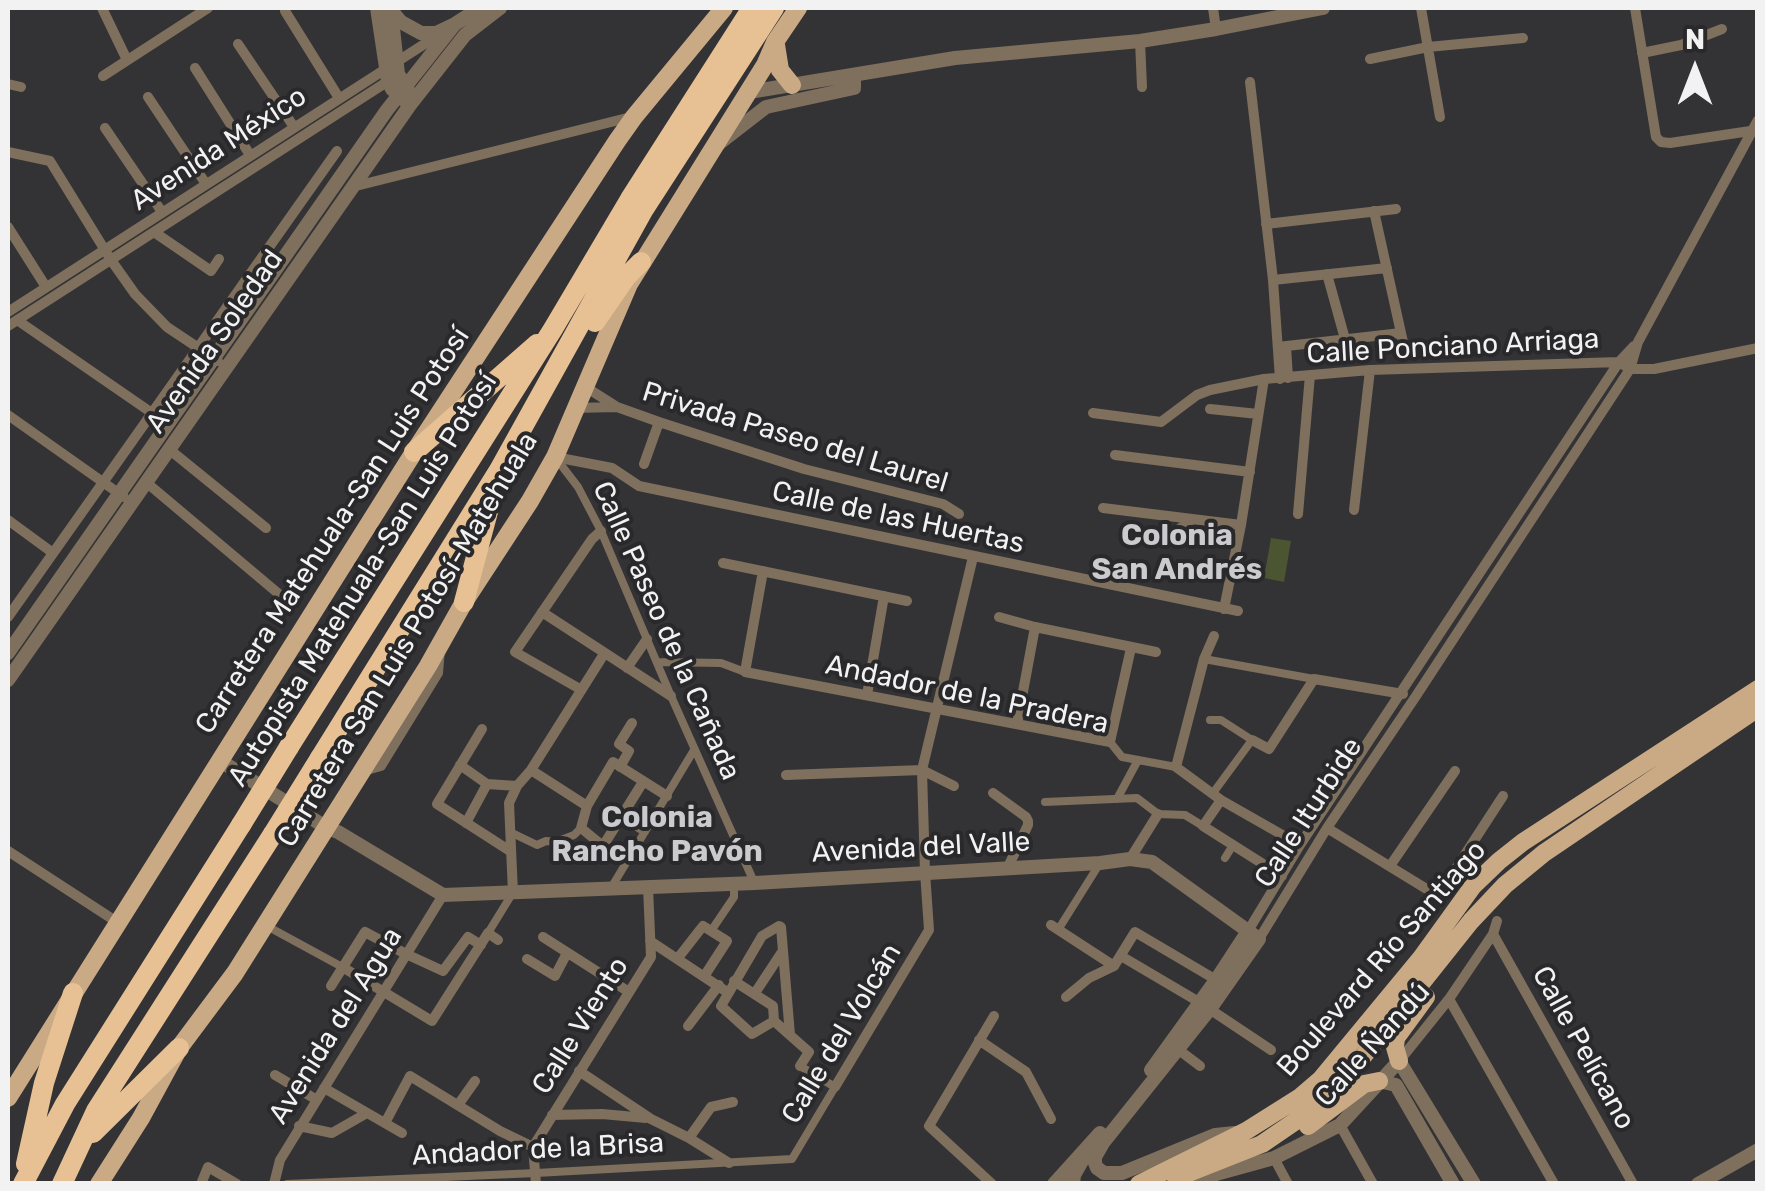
<!DOCTYPE html>
<html>
<head>
<meta charset="utf-8">
<style>
	body { margin:0 }
	#map { position:relative; width:1765px; height:1191px; overflow:hidden; background:#333336; font-family:Rubik,sans-serif }
	canvas { display:block }
	.frame { position:absolute; inset:0; border:10px solid #f2f2f3; pointer-events:none }
	.north { position:absolute; left:1645px; top:20px; width:100px; height:100px; -webkit-text-stroke:8px #29292b; paint-order:stroke; rotate:0deg; font-size:28px; font-weight:700; line-height:40px; text-align:center; color:#f2f2f3 }
	.north::after { content:''; display:block; margin:auto; width:35px; height:45px; background:#f2f2f3; clip-path:polygon(50% 0,100% 100%,50% 72%,0 100%) }
</style>
</head>
<body>
<div id="map">
<canvas width="1765" height="1191"></canvas>
<div class="frame"></div>
<div class="north">N</div>
</div>
<script>
const c = document.querySelector('canvas').getContext('2d');
c.lineJoin = 'round';
function fill(path, color) {
  c.fillStyle = color;
  c.fill(path, 'evenodd');
}
function toPath(rows) {
  const path = new Path2D();
  for (const r of rows) {
    path.moveTo(r[0], r[1]);
    for (let i = 2; i < r.length; i += 2) path.lineTo(r[i], r[i + 1]);
  }
  return path;
}
function strokePath(path, color, width, dash) {
  c.strokeStyle = color;
  c.lineWidth = width;
  c.lineCap = dash ? 'butt' : 'round';
  c.setLineDash(dash || []);
  c.stroke(path);
}
function drawText(font, color, halo, rows, align = 'center') {
  c.font = font + ' Rubik,sans-serif';
  c.lineWidth = 8;
  c.setLineDash([]);
  c.textBaseline = 'middle';
  c.strokeStyle = halo;
  c.fillStyle = color;
  for (const [text, x, y, turn = 0] of rows) {
    c.save();
    c.translate(x, y);
    c.rotate((+turn || 0) * Math.PI / 180);
    c.textAlign = isNaN(turn) ? turn : align;
    if (halo) c.strokeText(text, 0, 0);
    c.fillText(text, 0, 0);
    c.restore();
  }
}
fill(toPath([
	[1271,538,1291,541,1284,582,1264,578]
]), '#4b5532');
strokePath(toPath([
	[555,457,578,487,601,531,671,696,754,882],
	[1204,659,1314,679],
	[657,662,721,663,745,672],
	[1210,720,1221,720,1252,740,1213,793],
	[1110,742,1122,757,1176,767],
	[1117,799,1138,760],
	[1045,802,1137,798,1158,814,1185,815,1203,826],
	[626,811,649,826],
	[622,818,645,832],
	[510,832,537,845,546,841,556,842,574,835,581,828],
	[1225,858,1233,845],
	[611,888,694,750],
	[265,925,344,968],
	[1058,930,1100,863],
	[711,931,734,897,734,884],
	[488,933,512,894],
	[287,1184,536,1173,792,1159,835,1087,800,1066]
]), '#7f6f5d', 8);
strokePath(toPath([
	[102,8,127,60],
	[1213,8,1216,29],
	[1421,8,1440,117],
	[1635,8,1656,137,1661,142,1670,143,1757,130],
	[285,11,339,98],
	[1140,41,1142,87],
	[238,44,294,127],
	[1642,53,1681,45,1722,29],
	[1370,59,1428,47,1523,38],
	[195,68,250,155],
	[103,76,208,8],
	[1250,82,1273,280,1280,379],
	[8,84,21,87],
	[148,97,206,184],
	[105,128,162,212],
	[8,152,50,161,111,260,135,294,167,327,218,361],
	[356,186,631,117],
	[1374,211,1405,351],
	[1266,224,1396,209],
	[8,227,46,287],
	[154,232,211,271,219,259],
	[1327,274,1345,339],
	[1273,280,1387,268],
	[8,312,440,34],
	[17,320,152,413],
	[8,326,393,78],
	[1286,346,1288,378],
	[1278,347,1401,333],
	[584,386,617,407,659,422,804,469,943,504,959,514],
	[575,408,616,407],
	[1210,409,1258,414],
	[1093,413,1161,422,1197,395,1210,390,1264,379,1370,370,1619,362,1630,369,1654,369,1758,348],
	[8,415,124,497],
	[170,450,266,528],
	[1115,455,1250,472],
	[555,457,612,468,639,486,1238,611],
	[644,464,659,422],
	[147,483,292,605],
	[1103,508,1241,525],
	[1354,510,1370,370],
	[1298,514,1310,375],
	[8,520,53,553],
	[1164,541,1191,520],
	[723,563,907,601],
	[763,571,745,672,1110,742,1131,648],
	[1224,609,1241,525,1264,379],
	[542,612,671,696],
	[8,617,337,151],
	[999,617,1035,627,1156,652],
	[1214,636,1204,659,1176,767,1221,800,1300,845],
	[627,668,647,639],
	[580,689,515,652,592,539,601,531],
	[867,695,884,596],
	[1017,724,1035,627],
	[482,729,437,804,510,851],
	[1252,740,1269,749,1314,679,1403,694],
	[460,765,487,784,517,786],
	[620,767,629,751,619,744,632,723],
	[531,770,587,806,581,828,603,846,643,782],
	[363,771,381,766,438,673,440,649],
	[786,775,922,770,954,786],
	[993,793,1026,817,1028,821,1028,825,1008,867],
	[1221,800,1203,826,1282,876],
	[587,806,613,762,667,796],
	[466,823,487,784],
	[1327,828,1438,896,1503,796],
	[8,851,117,922],
	[1130,859,1158,814],
	[1390,866,1455,771],
	[513,893,509,803,517,786,531,770,604,654],
	[1051,925,1114,966],
	[1248,931,1300,845,1619,362,1634,346],
	[1493,934,1633,1184],
	[543,937,629,992],
	[1259,939,1327,828,1416,696,1630,369,1638,342,1758,120],
	[650,941,727,992],
	[1121,956,1199,1002,1271,1050],
	[678,958,703,926,727,941,705,975],
	[527,959,555,976,567,953],
	[344,968,432,1021,488,933,498,940],
	[734,981,773,1006,774,1021],
	[331,986,365,932,406,954,443,971,468,937,481,945],
	[755,993,782,952],
	[1066,997,1089,978,1114,966,1135,932,1218,981],
	[1449,999,1554,1184],
	[774,1021,752,1034,721,1006,762,936,779,926,781,927,790,1035],
	[774,1021,809,1052,800,1066],
	[688,1026,719,985],
	[979,1040,1026,1072,1051,1119],
	[1175,1047,1200,1066],
	[1400,1060,1449,999,1493,934,1497,921],
	[579,1071,651,1119,689,1138,729,1163],
	[275,1075,317,1100],
	[835,1087,929,930,925,872,922,770,973,557],
	[324,1088,402,1133],
	[458,1105,475,1081],
	[552,1115,602,1114,646,1118],
	[385,1123,410,1076,500,1131,533,1147],
	[1340,1125,1373,1184],
	[299,1126,332,1133,367,1113],
	[689,1138,711,1107,733,1102],
	[1274,1158,1288,1184],
	[201,1184,208,1167,237,1184],
	[274,1184,280,1160,443,895],
	[536,1184,533,1147,651,957,648,887],
	[992,1184,929,1126,994,1016]
]), '#7f6f5d', 10);
strokePath(toPath([
	[377,8,388,81,392,89,404,100],
	[391,10,401,22,421,33,436,33,455,24,480,8],
	[391,10,398,74,408,90],
	[749,92,955,58,1140,41,1216,29,1323,8],
	[717,145,766,107,854,88,854,76],
	[8,653,387,110,455,24],
	[8,680,410,105,465,35,500,8],
	[219,760,327,828,338,832,443,895,755,883,1100,863,1130,859,1152,862,1259,939,1210,1009,1103,1143,1095,1157,1095,1163,1097,1168,1104,1173,1122,1173,1215,1135,1235,1133],
	[1151,1070,1216,980,1248,931],
	[1379,1081,1396,1085,1453,1184],
	[1054,1184,1100,1133],
	[1073,1184,1074,1175,1082,1161],
	[1196,1184,1216,1174,1274,1158,1340,1125,1399,1061,1474,1184],
	[1698,1184,1758,1150]
]), '#7f6f5d', 14);
strokePath(toPath([
	[776,45,780,70,792,85],
	[1399,1061,1395,1047,1396,1038,1426,997],
	[8,1098,414,452,617,141,634,117,724,8],
	[1308,1126,1364,1084,1379,1081],
	[1176,1178,1262,1144,1300,1118,1342,1083,1471,921,1505,885,1544,853,1758,708],
	[99,1184,141,1118,179,1048,235,973,428,666,464,602,530,501,555,457,629,284,765,65,775,42,798,8],
	[1139,1184,1246,1131,1300,1097,1321,1079,1421,958,1473,886,1499,861,1523,842,1758,689]
]), '#caaa84', 18);
strokePath(toPath([
	[595,322,626,277,641,262],
	[414,452,537,344],
	[464,602,493,493],
	[289,747,553,329,630,199,752,8],
	[320,758,499,470,644,209,774,8],
	[93,1133,179,1048],
	[26,1164,44,1083,73,993],
	[23,1184,65,1104,241,825],
	[62,1184,96,1111,273,834]
]), '#e7c194', 20);
strokePath(toPath([
	[241,825,289,747],
	[273,834,320,758]
]), '#e7c194', 20);
drawText('28px', '#f2f2f3', '#29292b', [
	["Avenida México",219,149,-33],
	["Avenida Soledad",215,342,-55],
	["Calle Ponciano Arriaga",1453,347,-3],
	["Privada Paseo del Laurel",795,438,17],
	["Calle de las Huertas",898,518,12],
	["Carretera Matehuala-San Luis Potosí",333,531,-57],
	["Autopista Matehuala-San Luis Potosí",363,580,-58],
	["Calle Paseo de la Cañada",666,631,66],
	["Carretera San Luis Potosí-Matehuala",408,640,-59],
	["Andador de la Pradera",967,695,12],
	["Calle Iturbide",1309,813,-57],
	["Avenida del Valle",921,848,-3],
	["Boulevard Río Santiago",1382,959,-49],
	["Avenida del Agua",336,1026,-58],
	["Calle Viento",581,1026,-58],
	["Calle del Volcán",842,1034,-59],
	["Calle Ñandú",1373,1045,-48],
	["Calle Pelícano",1583,1048,61],
	["Andador de la Brisa",538,1150,-3]
]);
drawText('bold 30px', '#cbcace', '#29292b', [
	["Colonia",1177,536],
	["San Andrés",1177,570],
	["Colonia",657,818],
	["Rancho Pavón",657,852]
]);
</script>
</body>
</html>
